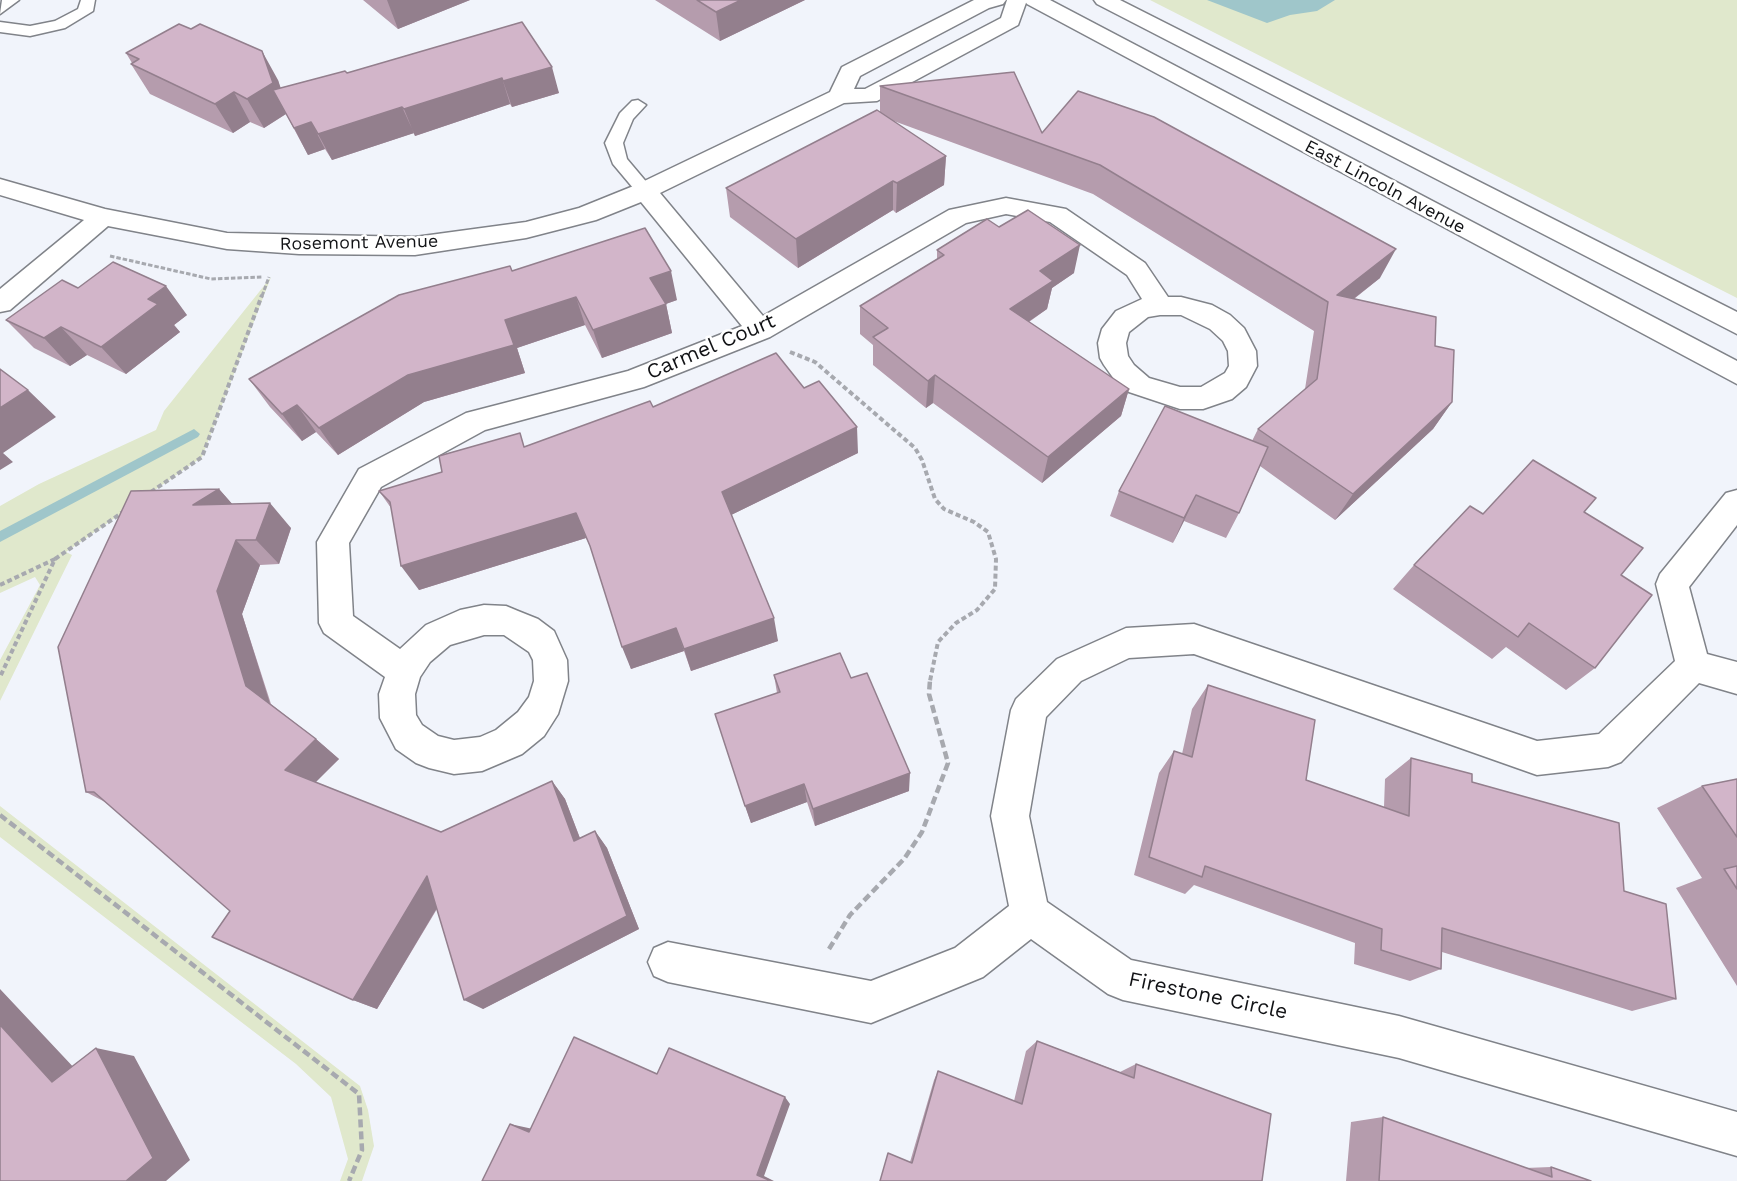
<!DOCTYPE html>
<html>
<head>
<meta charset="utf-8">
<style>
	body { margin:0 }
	canvas { display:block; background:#f1f4fb }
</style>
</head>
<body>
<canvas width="1737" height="1181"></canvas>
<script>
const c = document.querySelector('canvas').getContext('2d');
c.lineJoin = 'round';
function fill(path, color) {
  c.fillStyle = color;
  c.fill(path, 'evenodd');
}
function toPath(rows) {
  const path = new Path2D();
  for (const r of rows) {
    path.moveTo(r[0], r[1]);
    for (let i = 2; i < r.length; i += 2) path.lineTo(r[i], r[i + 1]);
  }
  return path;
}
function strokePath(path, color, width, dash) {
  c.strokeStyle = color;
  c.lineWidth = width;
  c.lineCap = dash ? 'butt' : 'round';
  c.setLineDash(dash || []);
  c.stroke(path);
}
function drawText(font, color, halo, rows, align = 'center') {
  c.font = font + ' "Work Sans",sans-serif';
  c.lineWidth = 5;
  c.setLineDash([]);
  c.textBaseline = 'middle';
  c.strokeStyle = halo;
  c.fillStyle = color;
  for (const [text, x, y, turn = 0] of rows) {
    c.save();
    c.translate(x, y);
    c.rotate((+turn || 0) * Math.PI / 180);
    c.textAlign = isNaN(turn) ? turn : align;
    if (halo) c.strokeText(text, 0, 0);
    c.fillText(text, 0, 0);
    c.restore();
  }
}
fill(toPath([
	[1150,0,1737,0,1737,298],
	[271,277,202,457,66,552,72,555,0,701,0,660,40,585,35,577,0,593,0,506,39,484,156,430,164,411],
	[0,806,360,1086,368,1110,374,1146,362,1181,340,1181,348,1159,331,1097,296,1064,0,837]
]), '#e0e8cc');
fill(toPath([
	[1207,0,1335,0,1317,11,1290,15,1267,23]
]), '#9fc6ca');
fill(toPath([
	[194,429,200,434,198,437,0,542,0,531,194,429]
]), '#9fc6ca');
const lane = toPath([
	[2,0,19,0,0,14,2,0],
	[81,0,95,0,93,11,65,28,30,36,0,32,0,22,30,26,55,21,78,9,81,0],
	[638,100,646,105,633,119,623,143,627,159,654,191,645,197,639,195,613,164,605,143,620,113,632,101,638,100]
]);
const street = toPath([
	[974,0,1006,0,1003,4,989,8,860,76,854,89,865,89,1001,18,1007,0,1027,0,1018,25,877,101,844,103,660,193,763,316,949,210,1006,198,1066,209,1145,263,1168,297,1181,297,1212,305,1230,315,1244,328,1256,351,1257,366,1246,387,1232,399,1203,409,1180,409,1129,392,1114,379,1104,365,1100,358,1098,343,1102,329,1116,311,1142,299,1127,275,1050,222,1006,214,966,223,770,337,644,387,485,430,381,487,349,543,353,616,400,649,426,625,460,610,484,605,506,606,518,611,538,619,554,631,567,660,568,681,558,714,544,736,522,754,482,771,454,774,429,768,416,763,396,749,380,718,379,694,385,677,324,633,319,623,317,542,359,469,466,413,628,371,742,326,641,202,596,220,526,238,415,255,299,254,227,249,108,226,10,310,0,312,0,289,84,220,0,195,0,179,105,209,227,233,415,237,526,222,579,208,636,185,830,92,842,67,974,0],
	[1160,315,1181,315,1210,329,1223,341,1228,351,1229,366,1225,373,1201,387,1180,387,1149,378,1134,365,1128,356,1126,343,1129,332,1148,317,1160,315],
	[484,635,504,635,529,652,533,660,534,681,529,697,518,712,496,730,480,737,454,740,438,736,422,725,416,715,415,694,420,677,430,662,450,645,484,635],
	[1737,490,1737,525,1689,587,1707,654,1737,662,1737,694,1699,683,1621,762,1608,767,1537,775,1194,654,1129,658,1081,681,1046,717,1029,816,1047,902,1131,960,1399,1016,1737,1112,1737,1156,1399,1058,1123,1000,1108,994,1031,939,983,977,871,1023,668,982,654,976,648,962,654,948,668,942,871,981,955,948,1009,906,991,816,1011,710,1016,699,1057,659,1126,628,1194,624,1537,741,1599,734,1675,661,1656,584,1660,574,1726,493,1737,490]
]);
const primary = toPath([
	[1024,0,1050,0,1737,361,1737,384,1027,4,1024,0],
	[1094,0,1120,0,1737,312,1737,334,1097,4,1094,0]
]);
strokePath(lane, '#808389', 3);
strokePath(street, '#808389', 3);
strokePath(primary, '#808389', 3);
strokePath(toPath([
	[110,256,211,279,262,277],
	[262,296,269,277]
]), '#a7a9af', 3, [4.5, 2]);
strokePath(toPath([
	[790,352,815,362,915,448,922,460,935,499,944,509,974,522,988,532,996,559,995,589,977,610,956,623,938,642,930,681],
	[151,492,202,457,262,295],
	[55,559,123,512],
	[0,585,55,559,0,677]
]), '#a7a9af', 4, [5, 3]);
strokePath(toPath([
	[0,815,359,1094,362,1150,349,1181],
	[829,949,850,915,904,859,922,832,948,763,929,694,930,680]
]), '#a7a9af', 4.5, [8, 4]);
fill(lane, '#fff');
fill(street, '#fff');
fill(primary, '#fff');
fill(toPath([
	[363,0,470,0,398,29],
	[655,0,805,0,720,41],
	[522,22,559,93,512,107,510,104,415,136,414,133,332,160,325,149,308,155,286,114,264,128,250,122,233,133,150,94,131,64,132,63,126,53,278,80,280,88,347,73],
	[880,86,1042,133,1380,278,1354,299,1435,346,1452,402,1433,429,1335,520,1260,466,1239,513,1226,538,1184,521,1173,543,1110,516,1119,491,1252,441,1258,429,1305,389,1314,331,1093,194,891,120,946,156,944,185,896,213,893,210,798,268,730,217,726,188,880,112],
	[937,250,1074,273,1052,288,1047,309,1029,322,1129,389,1121,416,1042,483,933,403,926,408,873,365,873,345,860,334,860,306,937,259],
	[512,271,677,300,666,304,672,333,602,358,585,325,517,348,525,373,424,402,338,455,316,432,302,441,270,407,249,379],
	[78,288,187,315,174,325,180,332,126,374,87,355,70,366,34,348,6,320],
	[653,407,858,453,731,515,778,641,691,671,684,651,631,669,592,550,586,538,419,590,391,508,379,491,442,472],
	[219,489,232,504,291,528,279,564,260,565,242,614,271,704,316,739,339,759,315,782,441,832,552,781,565,799,580,838,595,831,607,848,639,929,483,1009,437,909,377,1009,353,1000,105,802,86,792],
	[1584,512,1621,575,1595,668,1566,690,1506,647,1492,659,1393,589,1414,565,1483,514],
	[774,675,909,791,815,826,807,802,751,823,715,714,777,693],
	[1208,685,1306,780,1384,807,1385,779,1411,758,1472,782,1624,891,1676,999,1632,1011,1442,952,1441,969,1410,981,1354,964,1355,943,1194,885,1185,894,1134,875,1159,773,1174,751,1182,754,1192,709],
	[1737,779,1737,986,1676,888,1702,878,1657,808,1702,786],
	[1037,1041,1120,1072,1136,1064,1271,1114,879,1181,910,1162,934,1080,938,1071,1014,1101,1026,1051],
	[1383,1117,1525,1168,1551,1167,1591,1181,1346,1181,1351,1122]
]), '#b59cad');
fill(toPath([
	[387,0,470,0,398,29],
	[741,0,805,0,720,41,716,12],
	[262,51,278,80,289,112,264,128,247,99],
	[552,67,559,93,512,107,503,81],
	[502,78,510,104,415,136,404,109],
	[234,92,250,122,233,133,215,104],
	[402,107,414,133,332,160,318,134],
	[311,122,325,149,308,155,294,128],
	[946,156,944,185,896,213,897,183],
	[893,181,893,210,798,268,796,239],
	[1080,245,1074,273,1052,288,1047,309,1006,337,1010,309,1040,271],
	[1396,249,1380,278,1325,321,1337,295],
	[671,271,677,300,657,307,650,278],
	[166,286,187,315,174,325,180,332,126,374,101,347,148,299],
	[576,297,585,325,517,348,525,373,424,402,338,455,319,428,408,375,505,320],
	[666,304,672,333,602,358,593,330],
	[61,327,87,355,70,366,44,338],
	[935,375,933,403,926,408,928,381],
	[1129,389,1121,416,1042,483,1048,457],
	[28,390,56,417,3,453,13,462,0,470,0,408],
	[1452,402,1433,429,1335,520,1353,494],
	[297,405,316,432,302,441,282,414],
	[857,427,858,453,727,517,722,492],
	[219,489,242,515,193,505],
	[1196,495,1184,521,1173,543,1184,518],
	[270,503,291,528,279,564,256,540],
	[576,513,586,538,419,590,401,566],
	[236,540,260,565,242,614,271,707,246,686,217,591],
	[774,618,778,641,691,671,684,649],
	[676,628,684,651,631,669,622,647],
	[316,739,339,759,309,789,285,770],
	[910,773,909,791,815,826,813,809],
	[552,781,565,799,587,857,574,841],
	[804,784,807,802,751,823,745,806],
	[595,831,607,848,639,929,483,1009,464,1000],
	[427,876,447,891,377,1009,353,1000],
	[0,989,93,1088,52,1082,0,1025],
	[96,1048,134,1056,190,1160,166,1181,126,1181],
	[785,1097,790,1104,764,1176,774,1181,771,1181,757,1175],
	[510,1124,533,1129,529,1132]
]), '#937f8d');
const building = toPath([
	[697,0,741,0,716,12,697,0],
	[522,22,552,67,503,81,502,78,404,109,402,107,318,134,311,122,294,128,273,90,345,71,347,73,522,22],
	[179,24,191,29,200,24,262,51,273,83,247,99,234,92,215,104,131,64,139,59,126,53,179,24],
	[1014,72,1042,133,1078,91,1154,117,1396,249,1337,295,1436,317,1435,346,1454,350,1452,402,1353,494,1258,429,1317,379,1328,302,1100,165,880,86,1014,72],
	[877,110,946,156,897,183,893,181,796,239,726,188,877,110],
	[1028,210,1080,245,1040,271,1053,281,1010,309,1129,389,1048,457,935,375,928,381,873,337,888,328,860,306,944,255,937,250,987,219,999,227,1028,210],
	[645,228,671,271,650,278,666,304,593,330,576,297,505,320,514,345,408,375,319,428,297,405,282,414,249,379,399,295,510,266,512,271,645,228],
	[113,262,166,286,148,299,158,304,101,347,61,327,44,338,6,320,62,280,78,288,113,262],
	[776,353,804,388,819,381,857,427,722,492,774,618,684,649,676,628,622,647,590,546,576,513,401,566,390,502,379,491,442,472,439,456,520,433,524,447,650,401,653,407,776,353],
	[0,369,28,390,0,408,0,369],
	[1165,406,1268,447,1239,513,1196,495,1184,518,1119,491,1165,406],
	[1533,460,1596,498,1584,512,1643,548,1621,575,1652,595,1595,668,1529,623,1518,637,1414,565,1470,506,1483,514,1533,460],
	[219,489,193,505,270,503,256,540,236,540,217,591,246,686,316,739,285,770,441,832,552,781,574,841,595,831,627,916,464,1000,427,876,353,1000,212,937,230,911,94,792,86,792,58,647,131,491,219,489],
	[840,653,851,678,867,673,910,773,813,809,804,784,745,806,715,714,780,692,774,675,840,653],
	[1208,685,1315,720,1306,780,1409,816,1411,758,1472,774,1472,782,1619,823,1624,891,1666,904,1676,999,1442,928,1441,969,1381,950,1382,929,1205,866,1202,877,1149,857,1174,751,1192,757,1208,685],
	[1737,779,1737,837,1702,786,1737,779],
	[1737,866,1737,889,1724,869,1737,866],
	[0,1025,52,1082,96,1048,153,1158,126,1181,0,1181,0,1025],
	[574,1037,657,1074,669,1048,785,1097,757,1175,771,1181,482,1181,510,1124,529,1132,574,1037],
	[1037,1041,1134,1078,1136,1064,1271,1114,1262,1181,880,1181,888,1153,912,1163,938,1071,1022,1104,1037,1041],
	[1383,1117,1552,1177,1551,1167,1591,1181,1379,1181,1383,1117]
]);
fill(building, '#d2b5c9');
strokePath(building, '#937f8d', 1.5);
drawText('18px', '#111215', '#fff', [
	["East Lincoln Avenue",1385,187,28],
	["Rosemont Avenue",359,243,-1]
]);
drawText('21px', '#111215', '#fff', [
	["Carmel Court",711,347,-23],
	["Firestone Circle",1208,996,12]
]);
</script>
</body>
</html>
